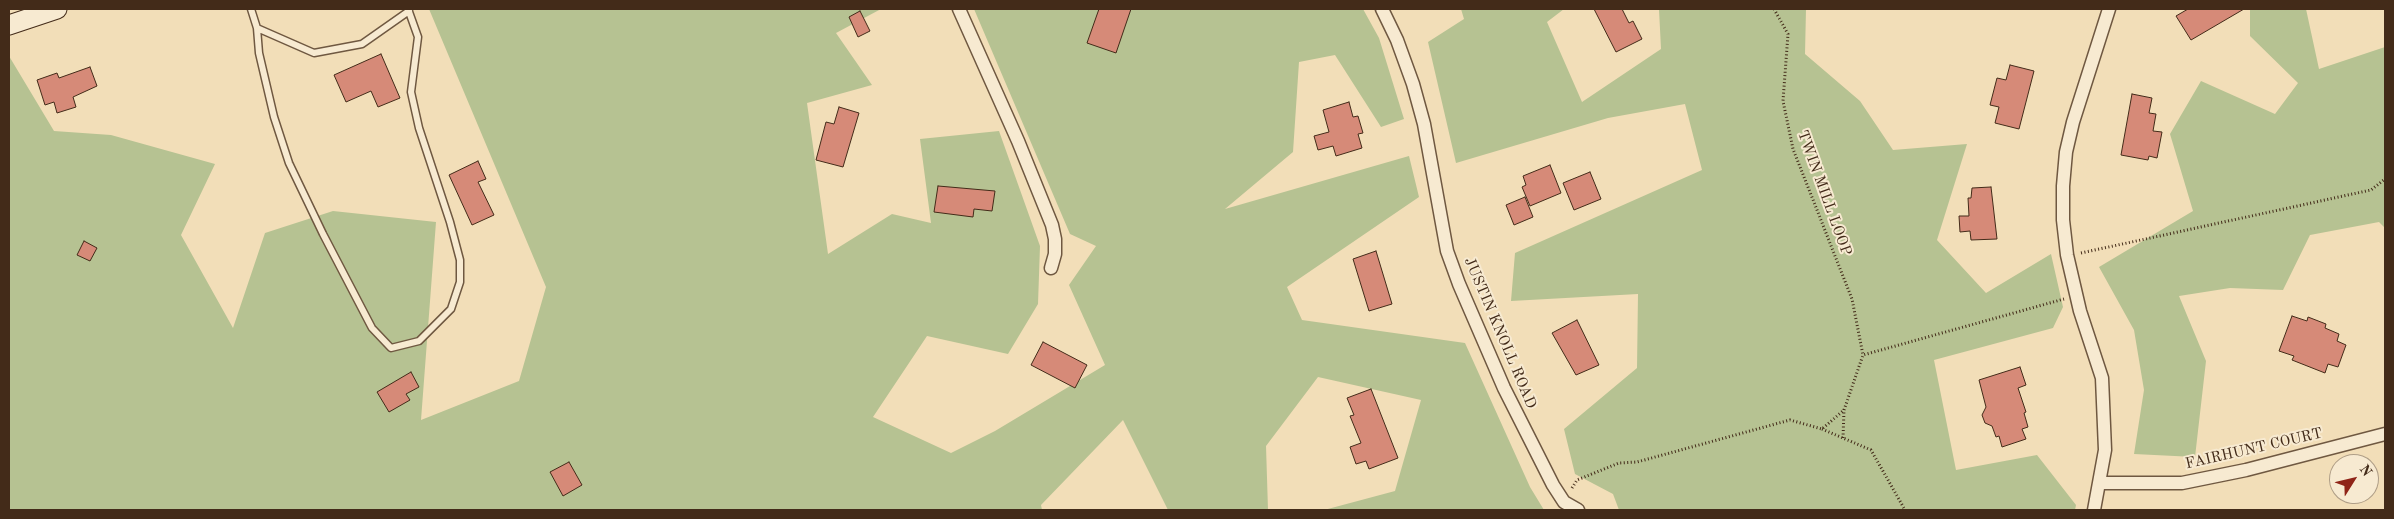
<!DOCTYPE html>
<html>
<head>
<meta charset="utf-8">
<style>
	body { margin:0 }
	#map { position:relative; width:2394px; height:519px; overflow:hidden; background:#f2deb8; font-family:"Old Standard TT",serif }
	canvas { display:block }
	.frame { position:absolute; inset:0; border:10px solid #432b19; pointer-events:none }
	.north { position:absolute; left:2329px; top:454px; width:50px; height:50px; box-sizing:border-box; background:#f7ead1; border:1px solid #af9e87; border-radius:50%; rotate:54deg; font-size:14px; font-weight:700; line-height:20px; text-align:center; color:#432b19 }
	.north::after { content:''; display:block; margin:auto; width:18px; height:22px; background:#8f2418; clip-path:polygon(50% 0,100% 100%,50% 72%,0 100%) }
</style>
</head>
<body>
<div id="map">
<canvas width="2394" height="519"></canvas>
<div class="frame"></div>
<div class="north">N</div>
</div>
<script>
const c = document.querySelector('canvas').getContext('2d');
c.lineJoin = 'round';
function fill(path, color) {
  c.fillStyle = color;
  c.fill(path, 'evenodd');
}
function toPath(rows) {
  const path = new Path2D();
  for (const r of rows) {
    path.moveTo(r[0], r[1]);
    for (let i = 2; i < r.length; i += 2) path.lineTo(r[i], r[i + 1]);
  }
  return path;
}
function strokePath(path, color, width, dash) {
  c.strokeStyle = color;
  c.lineWidth = width;
  c.lineCap = dash ? 'butt' : 'round';
  c.setLineDash(dash || []);
  c.stroke(path);
}
function drawText(font, color, halo, rows, align = 'center') {
  c.font = font + ' "Old Standard TT",serif';
  c.lineWidth = 4;
  c.setLineDash([]);
  c.textBaseline = 'middle';
  c.strokeStyle = halo;
  c.fillStyle = color;
  for (const [text, x, y, turn = 0] of rows) {
    c.save();
    c.translate(x, y);
    c.rotate((+turn || 0) * Math.PI / 180);
    c.textAlign = isNaN(turn) ? turn : align;
    if (halo) c.strokeText(text, 0, 0);
    c.fillText(text, 0, 0);
    c.restore();
  }
}
fill(toPath([
	[429,9,881,9,836,33,872,85,807,103,828,254,892,214,931,223,920,139,999,131,1040,246,1038,304,1008,354,927,336,873,417,951,453,995,431,1105,365,1069,285,1096,246,1070,234,974,9,1363,9,1379,38,1404,119,1381,127,1335,55,1299,62,1293,152,1225,209,1409,156,1419,197,1287,287,1302,320,1465,343,1530,487,1544,510,1324,510,1395,491,1421,400,1318,377,1266,446,1268,510,1168,510,1123,420,1041,505,1042,510,9,510,9,56,54,131,111,135,215,164,181,235,233,328,265,233,333,211,436,222,421,420,519,381,546,287],
	[1461,9,1564,9,1547,22,1582,102,1661,49,1659,9,1806,9,1805,54,1860,101,1893,150,1967,144,1937,240,1986,293,2051,254,2063,307,2053,328,1934,360,1956,470,2037,455,2076,505,2075,510,1619,510,1613,494,1575,474,1564,429,1637,368,1638,294,1511,301,1515,253,1702,170,1685,104,1608,118,1456,163,1428,42,1464,19],
	[2250,9,2306,9,2319,69,2385,47,2385,228,2379,222,2310,235,2283,290,2230,288,2179,296,2206,361,2195,457,2134,454,2144,390,2134,330,2099,267,2193,211,2170,134,2201,81,2275,114,2298,83,2250,36]
]), '#b6c292');
const building = toPath([
	[1099,9,1131,9,1116,53,1087,43,1099,9],
	[1594,9,1622,9,1629,23,1633,21,1642,39,1616,52,1594,9],
	[2188,9,2244,9,2191,40,2176,16,2188,9],
	[860,11,870,31,858,37,849,17,860,11],
	[381,54,400,98,378,107,371,91,346,102,334,75,381,54],
	[2010,65,2034,71,2019,129,1995,123,1999,107,1990,105,1997,78,2006,80,2010,65],
	[90,67,97,86,73,97,76,107,57,113,54,102,45,105,37,80,57,73,59,78,90,67],
	[2132,94,2152,98,2149,113,2156,114,2153,131,2162,132,2157,158,2149,156,2148,160,2121,155,2132,94],
	[1349,102,1353,117,1358,116,1363,133,1358,134,1362,148,1336,156,1333,146,1318,150,1314,136,1329,132,1323,110,1349,102],
	[839,107,859,113,843,167,816,160,826,122,834,124,839,107],
	[478,161,486,179,478,182,494,215,472,225,449,175,478,161],
	[1550,165,1561,193,1530,206,1522,187,1526,185,1523,176,1550,165],
	[1590,172,1601,199,1574,210,1563,183,1590,172],
	[938,186,995,191,992,211,974,209,973,217,934,212,938,186],
	[1991,187,1997,239,1971,240,1970,231,1960,232,1959,216,1969,216,1968,198,1971,198,1972,188,1991,187],
	[1525,197,1533,217,1514,225,1506,205,1525,197],
	[84,241,97,248,90,261,77,255,84,241],
	[1376,251,1392,304,1369,311,1353,259,1376,251],
	[2292,316,2307,321,2308,317,2326,324,2325,328,2339,334,2337,341,2346,345,2338,367,2328,364,2325,373,2292,360,2294,356,2279,351,2292,316],
	[1577,320,1599,365,1576,375,1552,333,1577,320],
	[1043,342,1087,365,1075,388,1031,365,1043,342],
	[2020,367,2026,385,2018,388,2026,412,2024,413,2028,427,2022,429,2026,439,2002,447,1999,436,1996,437,1992,426,1985,423,1982,415,1986,407,1979,380,2020,367],
	[411,372,419,387,406,394,410,400,389,412,377,392,411,372],
	[1371,389,1398,458,1369,469,1366,461,1356,464,1350,447,1361,443,1350,416,1354,415,1347,398,1371,389],
	[569,462,582,485,563,496,550,472,569,462]
]);
fill(building, '#d68a78');
strokePath(building, '#432b19', 1);
const service = toPath([
	[251,9,257,28,259,53,274,117,289,163,323,234,372,328,391,348,419,341,451,309,460,282,460,260,450,222,419,128,411,92,418,37,408,9],
	[257,28,314,53,362,44,409,11]
]);
const minor = toPath([
	[959,9,1018,141,1052,225,1055,239,1055,254,1051,268],
	[1382,9,1397,40,1413,84,1424,124,1447,251,1459,284,1504,388,1553,485,1564,502,1578,510],
	[2099,483,2182,483,2246,470,2385,434],
	[2094,510,2105,450,2102,378,2080,311,2067,255,2063,220,2063,186,2066,152,2073,122,2109,9]
]);
const secondary = toPath([
	[9,25,57,9]
]);
strokePath(service, '#6f5841', 9);
strokePath(minor, '#6f5841', 15);
strokePath(secondary, '#432b19', 21);
strokePath(toPath([
	[1774,9,1788,34,1783,101,1793,149,1852,299,1863,355],
	[2081,253,2371,190,2385,179],
	[1822,429,1871,450,1905,510],
	[1843,438,1844,410,1863,355,2064,299],
	[1572,488,1577,480,1619,463,1637,462,1790,420,1822,429,1844,410]
]), '#432b19', 3, [1, 2.5]);
strokePath(service, '#f7ead1', 6);
strokePath(minor, '#f7ead1', 12);
strokePath(secondary, '#f7ead1', 19);
drawText('15px', '#432b19', '#f7ead1', [
	["TWIN MILL LOOP",1824,193,70],
	["JUSTIN KNOLL ROAD",1500,333,67],
	["FAIRHUNT COURT",2254,449,-13]
]);
</script>
</body>
</html>
